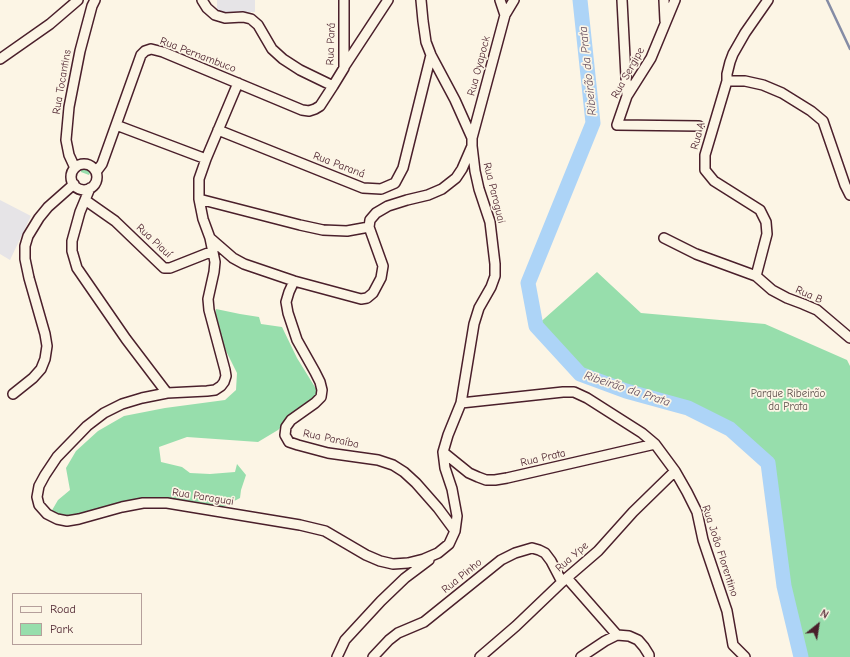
<!DOCTYPE html>
<html>
<head>
<meta charset="utf-8">
<style>
	body { margin:0 }
	#map { position:relative; width:850px; height:657px; overflow:hidden; background:#fcf5e5; font-family:"Comic Neue",sans-serif }
	canvas { display:block }
	.legend { position:absolute; left:12px; top:593px; width:130px; height:52px; box-sizing:border-box; background:#fcf5e5; border:1px solid #b59f9b; margin:0; padding:5px 7px; list-style:none; font-size:12px; color:#4a1f2b }
	.legend li { display:flex; align-items:center; gap:8px; height:20px }
	.legend b { width:20px; border:1px solid #b59f9b }
	.north { position:absolute; left:798px; top:605px; width:40px; height:40px; -webkit-text-stroke:3px #fcf5e5; paint-order:stroke; rotate:30deg; font-size:11px; font-weight:700; line-height:16px; text-align:center; color:#4a1f2b }
	.north::after { content:''; display:block; margin:auto; width:14px; height:18px; background:#4a1f2b; clip-path:polygon(50% 0,100% 100%,50% 72%,0 100%) }
</style>
</head>
<body>
<div id="map">
<canvas width="850" height="657"></canvas>
<ul class="legend">
<li><b style="height:5px;background:#fcf5e5"></b>Road</li>
<li><b style="height:11px;background:#97deac"></b>Park</li>
</ul>
<div class="north">N</div>
</div>
<script>
const c = document.querySelector('canvas').getContext('2d');
c.lineJoin = 'round';
function fill(path, color) {
  c.fillStyle = color;
  c.fill(path, 'evenodd');
}
function toPath(rows) {
  const path = new Path2D();
  for (const r of rows) {
    if (r.length === 3) {
      path.moveTo(r[0] + r[2], r[1]);
      path.arc(r[0], r[1], r[2], 0, 2 * Math.PI);
      continue;
    }
    path.moveTo(r[0], r[1]);
    for (let i = 2; i < r.length; i += 2) path.lineTo(r[i], r[i + 1]);
  }
  return path;
}
function strokePath(path, color, width, dash) {
  c.strokeStyle = color;
  c.lineWidth = width;
  c.lineCap = dash ? 'butt' : 'round';
  c.setLineDash(dash || []);
  c.stroke(path);
}
function drawText(font, color, halo, rows, align = 'center') {
  c.font = font + ' "Comic Neue",sans-serif';
  c.lineWidth = 3.5;
  c.setLineDash([]);
  c.textBaseline = 'middle';
  c.strokeStyle = halo;
  c.fillStyle = color;
  for (const [text, x, y, turn = 0] of rows) {
    c.save();
    c.translate(x, y);
    c.rotate((+turn || 0) * Math.PI / 180);
    c.textAlign = isNaN(turn) ? turn : align;
    if (halo) c.strokeText(text, 0, 0);
    c.fillText(text, 0, 0);
    c.restore();
  }
}
fill(toPath([
	[217,0,255,0,255,12,217,13],
	[0,200,31,216,10,260,0,254]
]), '#e6e4e7');
fill(toPath([
	[86,162,92,163,94,164,89,175,81,172,81,165],
	[597,272,641,313,765,324,847,360,850,366,850,657,801,657,784,586,768,463,730,429,688,408,626,391,580,374,536,326],
	[216,309,240,314,259,317,261,324,282,327,297,358,318,392,315,399,291,417,278,430,258,442,187,437,159,447,161,462,182,467,190,473,210,474,235,472,237,464,246,475,241,490,240,498,219,509,161,501,65,517,51,512,58,500,70,490,66,468,76,451,98,431,124,416,165,408,225,400,236,390,237,373,226,351,215,321]
]), '#97deac');
strokePath(toPath([
	[827,0,850,49]
]), '#858ca5', 2.5);
strokePath(toPath([
	[580,0,593,123,528,283,536,326,580,374,626,391,688,408,730,429,768,463,784,586,801,657]
]), '#add4f7', 15);
const minor = toPath([
	[202,0,207,8,215,15,225,18,243,17,251,19,258,25,272,49,283,59,300,70,333,86],
	[622,0,627,96],
	[664,0,665,21],
	[675,0,651,58,627,96,617,125,699,126],
	[505,15,514,0],
	[0,59,50,24,78,0],
	[344,67,388,0],
	[727,81,727,74,730,62,733,54,745,33,768,0],
	[238,83,206,159,199,179,199,199,203,219,210,238,215,262,214,272,208,299,209,310,225,370,226,376,224,382,221,386,215,390,207,391,167,393,142,398,122,404,104,413,87,426,57,457,45,475,39,486,37,497,39,505,47,514,57,519,67,521,79,519,122,507,143,503,167,503,300,525,325,531,366,555,380,561,393,564,408,563,424,559,438,553,449,544,455,531,457,516,452,489,445,468,443,452,448,435,461,403,474,324,479,308,491,287,495,276,495,264,490,222,479,189,475,171,472,146],
	[116,125,206,159],
	[218,130,363,188,381,189,395,183,403,168,431,55],
	[472,138,505,15,500,0],
	[84,177,13],
	[75,168,69,155,66,140,69,107,80,51,92,6,95,0],
	[96,172,102,164,141,55,145,51,151,49,163,52,302,110,309,111,315,109,320,106,333,86,344,68,344,0],
	[90,188,80,212,72,241,72,251,77,268,126,339,167,393],
	[199,199,300,225,323,230,347,231,369,227],
	[85,200,115,221,164,268,170,268,213,251],
	[210,238,233,258,244,264,294,281,361,299,367,298,373,293,381,278,383,266,369,227,370,220,376,213,388,206,407,200,428,195,442,189,456,178,462,169,472,146,472,138,455,100,431,55,426,42,423,21,421,0],
	[664,238,696,254,756,276,767,234,766,222,760,210,714,181,705,170,705,155,727,81,745,81,763,85,782,93,811,111,823,121,845,185,850,195],
	[756,276,772,290,787,298,803,304,817,310,850,338],
	[294,281,289,292,286,302,288,313,297,340,315,372,320,382,322,390,321,397,315,403,291,420,286,427,285,435,289,442,298,445,328,453,378,460,393,465,404,472,416,483,438,508,455,531],
	[13,394,33,378,41,369,45,359,47,346,45,334,29,278,25,259,25,246,28,236,39,218,48,207,74,184],
	[461,403,563,392,574,392,587,398,642,433,655,444,675,471,687,492,697,512,703,540,727,611,733,645,745,657],
	[443,452,469,473,478,477,486,480,495,480,507,478,655,444],
	[567,578,617,635],
	[337,657,345,640,381,601,405,578,429,560],
	[373,657,389,640,398,633,424,622,501,560,515,553,532,548,539,550,545,553,551,561,562,582],
	[480,657,516,626,562,582,598,551,633,512,675,471],
	[581,657,605,641,617,635,629,636,638,640,644,647,649,655,649,657]
]);
strokePath(minor, '#4a1f2b', 12);
strokePath(minor, '#fcf5e5', 9);
drawText('11px', '#4a1f2b', '#fcf5e5', [
	["Rua Pará",331,44,-88],
	["Rua Pernambuco",198,55,21],
	["Rua Oyapock",479,66,-75],
	["Rua Sergipe",628,73,-61],
	["Rua Tocantins",62,82,-80],
	["Rua A",698,136,-74],
	["Rua Paraná",339,165,21],
	["Rua Paraguai",494,193,76],
	["Rua Piauí",154,241,43],
	["Rua B",809,295,24],
	["Rua Paraíba",331,439,12],
	["Rua Prata",543,458,-13],
	["Rua Paraguai",203,497,9],
	["Rua João Florentino",720,551,72],
	["Rua Ype",572,557,-41],
	["Rua Pinho",462,576,-39]
]);
drawText('11px', '#5d4f4b', '#fcf5e5', [
	["Parque Ribeirão",788,394],
	["da Prata",788,407]
]);
drawText('italic 12px', '#634c5e', '#fcf5e5', [
	["Ribeirão da Prata",588,71,-96],
	["Ribeirão da Prata",627,389,18]
]);
</script>
</body>
</html>
